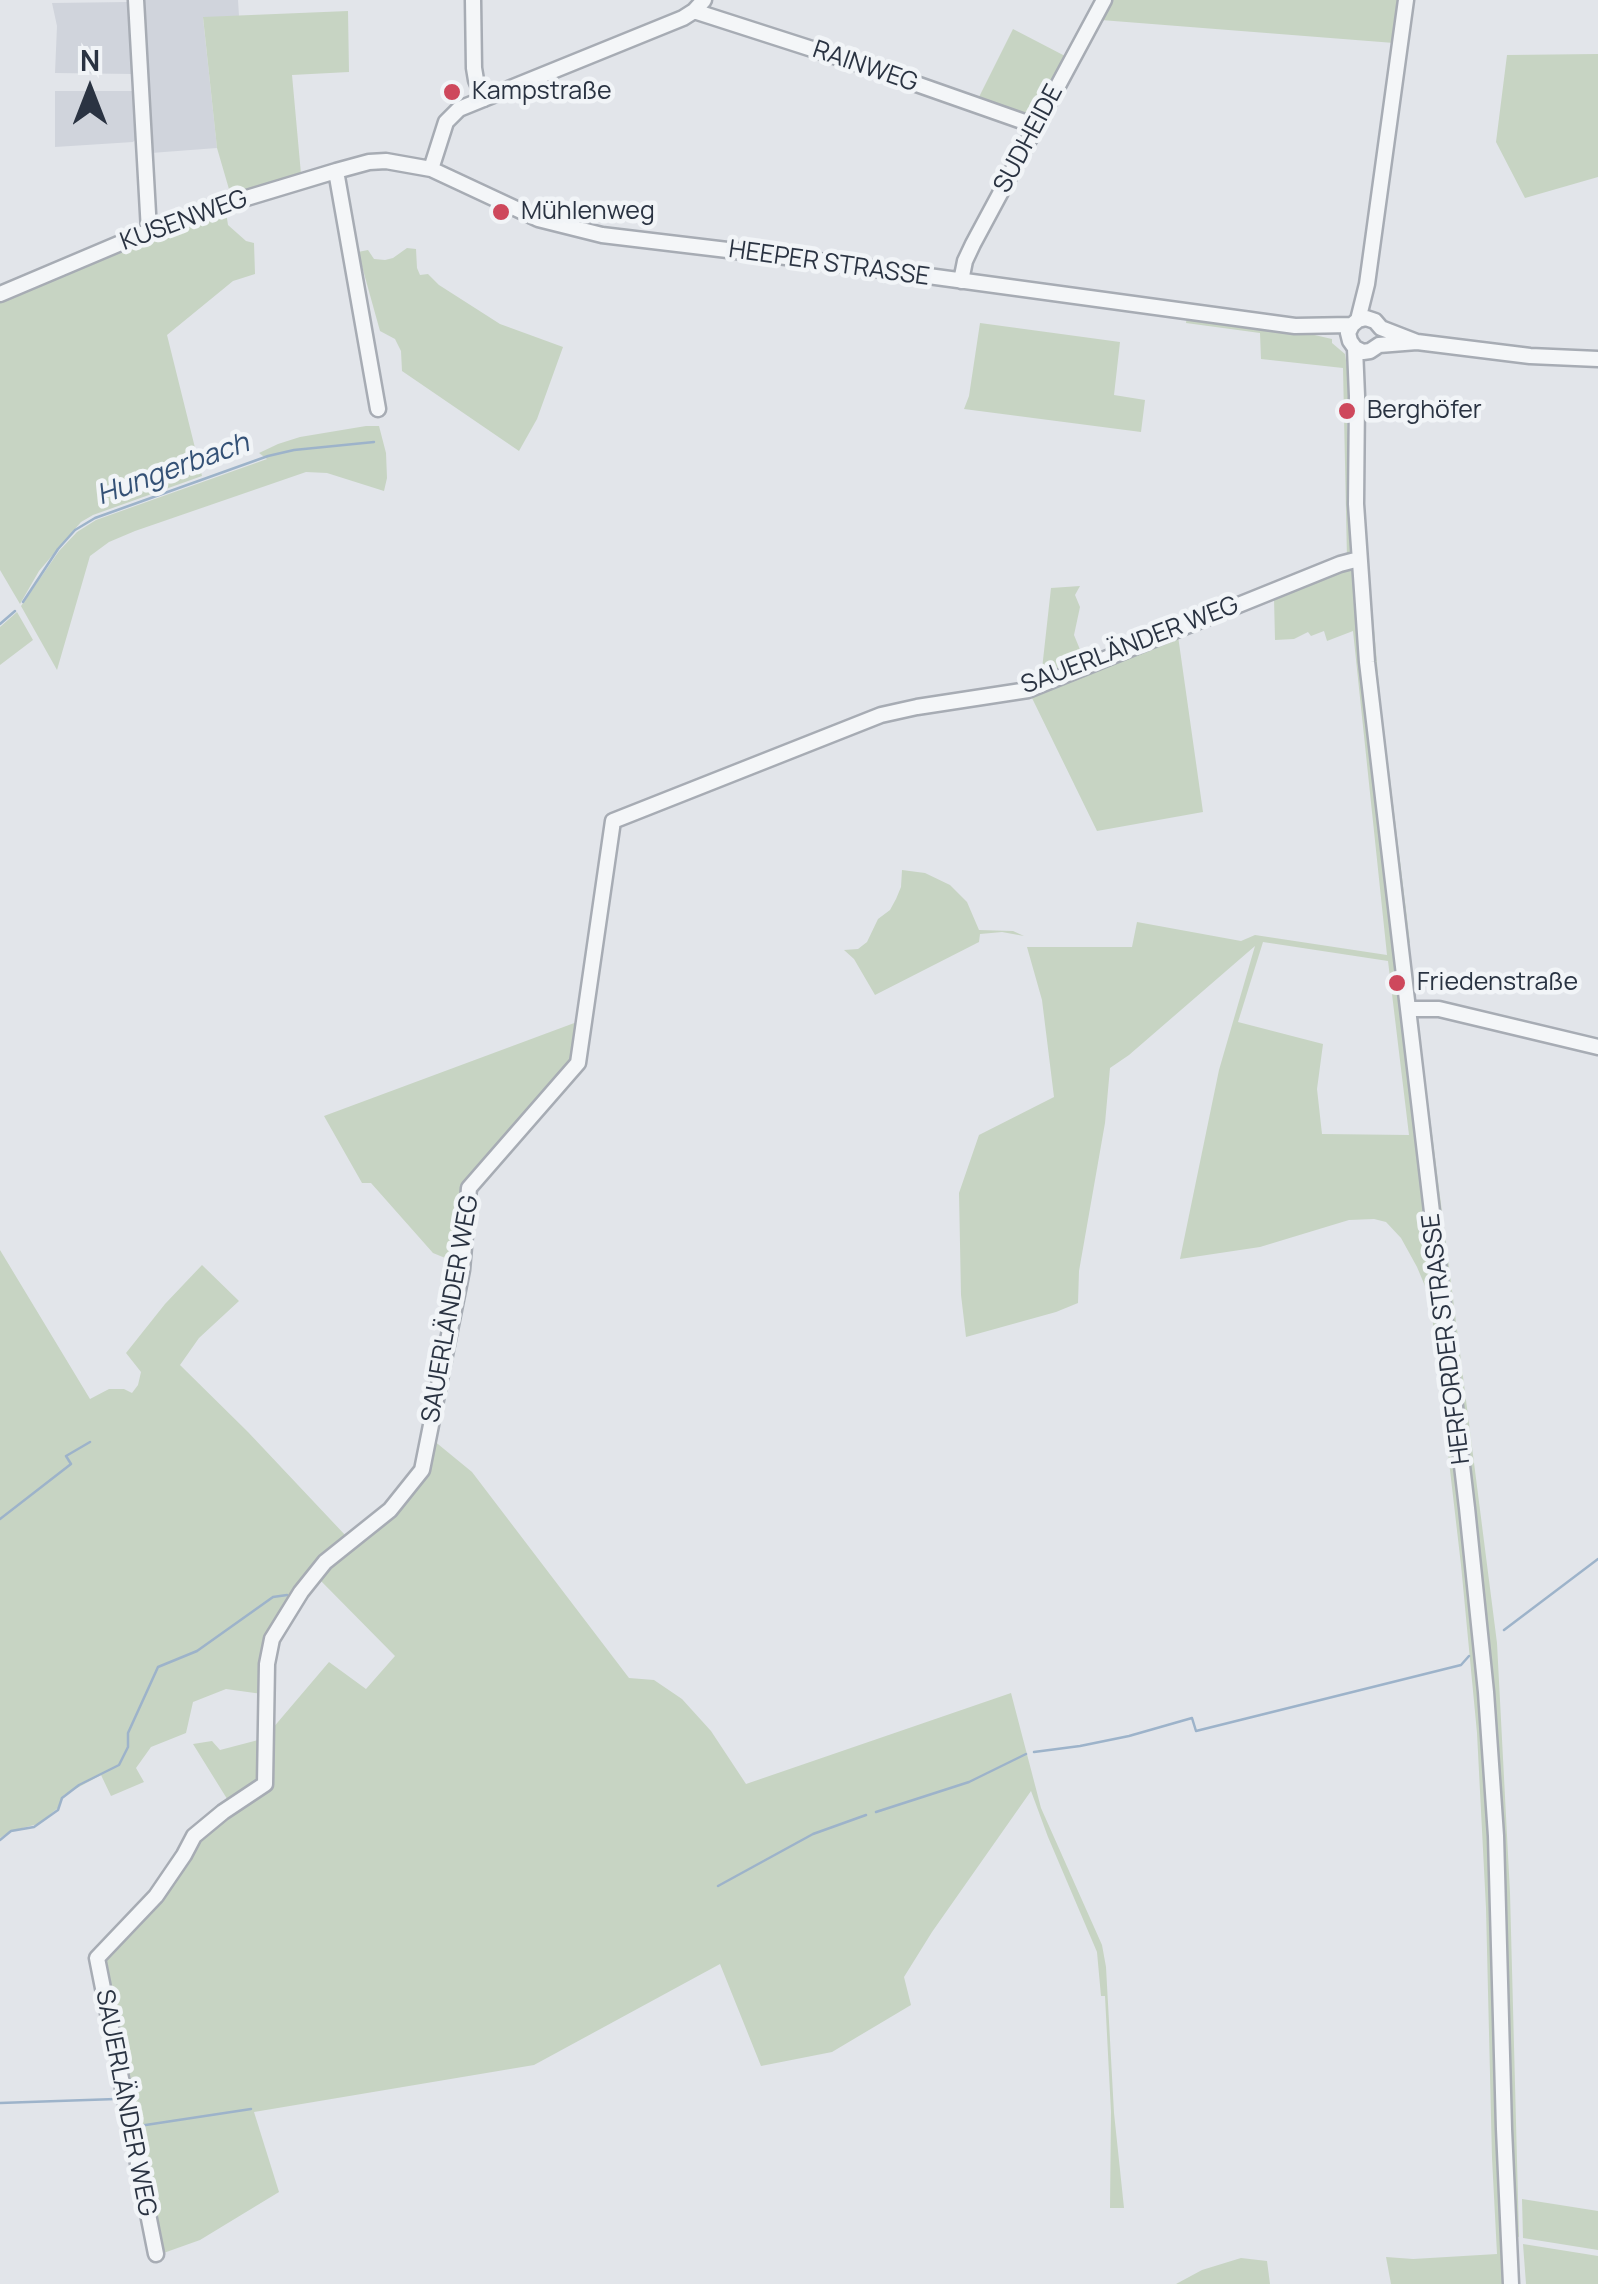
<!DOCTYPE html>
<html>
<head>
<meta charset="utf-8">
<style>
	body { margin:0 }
	#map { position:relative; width:1598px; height:2284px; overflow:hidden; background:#e2e5ea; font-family:Manrope,sans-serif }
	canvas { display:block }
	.north { position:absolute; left:40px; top:40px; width:100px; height:100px; -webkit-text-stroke:8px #f1f4f7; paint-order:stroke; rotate:0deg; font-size:28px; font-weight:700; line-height:40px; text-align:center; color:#2a3342 }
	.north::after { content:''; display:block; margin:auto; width:35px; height:45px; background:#2a3342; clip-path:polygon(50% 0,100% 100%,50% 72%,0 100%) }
</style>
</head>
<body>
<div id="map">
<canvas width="1598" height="2284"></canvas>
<div class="north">N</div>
</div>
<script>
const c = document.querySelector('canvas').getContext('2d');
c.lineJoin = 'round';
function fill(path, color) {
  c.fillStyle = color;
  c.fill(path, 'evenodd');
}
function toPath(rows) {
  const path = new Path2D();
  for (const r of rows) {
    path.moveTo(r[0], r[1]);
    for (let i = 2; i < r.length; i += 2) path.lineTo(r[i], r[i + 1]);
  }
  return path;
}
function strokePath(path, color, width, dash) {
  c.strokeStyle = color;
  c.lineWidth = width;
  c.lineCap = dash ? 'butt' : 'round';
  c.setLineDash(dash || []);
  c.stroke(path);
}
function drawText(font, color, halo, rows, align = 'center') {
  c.font = font + ' Manrope,sans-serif';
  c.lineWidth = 9;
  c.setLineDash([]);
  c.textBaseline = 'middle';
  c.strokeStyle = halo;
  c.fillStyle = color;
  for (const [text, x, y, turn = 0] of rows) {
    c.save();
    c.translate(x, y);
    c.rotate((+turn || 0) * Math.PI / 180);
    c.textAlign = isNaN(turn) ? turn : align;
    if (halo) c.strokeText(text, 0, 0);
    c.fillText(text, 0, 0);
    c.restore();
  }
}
fill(toPath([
	[142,0,238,0,239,16,203,18,217,148,151,153],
	[128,2,133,74,55,73,57,26,52,3],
	[55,91,134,91,137,138,133,142,55,147]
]), '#d0d4dc');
fill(toPath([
	[1111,0,1398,0,1394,43,1101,20],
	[348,11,349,72,292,75,301,174,326,167,326,169,159,221,231,196,217,148,203,17],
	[1013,29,1065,56,1031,119,977,101],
	[1598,54,1598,177,1525,198,1496,142,1507,55],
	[327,177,333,180,226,212,228,225,246,241,254,243,255,274,233,281,167,335,202,476,93,515,81,522,39,571,20,604,0,570,0,299,163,231],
	[407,248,416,249,417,268,420,275,428,274,439,285,500,324,563,347,537,419,519,451,402,371,401,351,395,339,380,331,358,252,368,250,374,259,385,260,393,258],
	[1187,316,1297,331,1332,339,1332,343,1345,354,1350,386,1347,420,1353,549,1347,559,1343,368,1261,359,1260,333,1186,323],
	[980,323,1120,342,1114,395,1145,400,1141,432,964,409,969,396],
	[366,426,379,426,386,453,387,478,384,491,327,473,306,472,135,531,109,542,90,556,57,670,21,606,59,551,77,532,96,520,267,459,259,453,278,444,300,437],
	[1363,567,1370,584,1380,697,1410,943,1404,942],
	[1348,568,1354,572,1397,963,1394,963,1397,987,1400,988,1473,1602,1492,1864,1506,2284,1391,2284,1386,2257,1413,2259,1497,2254,1492,2158,1486,1908,1477,1733,1461,1565,1430,1298,1417,1267,1401,1238,1386,1222,1374,1219,1349,1220,1260,1247,1180,1259,1219,1070,1255,946,1129,1055,1110,1068,1105,1123,1079,1271,1078,1303,1056,1312,966,1337,961,1295,959,1193,979,1135,1054,1097,1042,1000,1027,947,1132,947,1137,922,1241,941,1255,935,1387,955,1353,631,1327,641,1324,631,1311,636,1308,632,1294,639,1275,640,1274,598],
	[1263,942,1388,961,1409,1135,1322,1134,1317,1089,1323,1044,1238,1022],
	[1080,586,1075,595,1080,607,1074,635,1081,652,1078,663,1041,678,1051,588],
	[17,612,33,640,0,665,0,627],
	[1178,636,1203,812,1097,831,1031,696],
	[902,870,925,873,950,885,967,902,979,930,1013,931,1024,936,1002,932,980,934,979,942,875,995,854,959,844,950,858,949,867,942,878,919,890,910,896,899,901,887],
	[1417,1016,1497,1643,1510,1893,1519,2237,1512,2235,1504,1929,1414,1022],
	[577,1022,573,1060,465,1184,460,1194,455,1262,433,1253,371,1183,362,1183,324,1116],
	[0,1250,90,1399,109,1389,124,1389,132,1393,138,1385,141,1372,126,1353,165,1304,202,1265,239,1301,199,1338,180,1365,248,1432,346,1536,315,1563,264,1635,262,1694,226,1689,193,1702,186,1733,151,1747,136,1768,144,1782,111,1796,101,1775,64,1795,58,1808,38,1824,11,1831,0,1838],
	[433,1440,472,1472,629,1678,654,1680,682,1699,711,1731,746,1784,1011,1693,1041,1808,1102,1945,1106,1967,1114,2113,1124,2208,1110,2208,1111,2112,1105,1996,1101,1996,1097,1952,1048,1837,1031,1791,932,1932,904,1977,911,2005,832,2052,761,2066,720,1964,534,2065,254,2112,279,2192,200,2240,158,2255,102,1959,200,1836,271,1788,272,1729,329,1662,366,1689,395,1656,319,1579,337,1561,386,1522,417,1486],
	[262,1739,259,1780,229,1802,193,1744,212,1741,220,1750],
	[1522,2199,1598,2211,1598,2250,1523,2238],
	[1523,2244,1598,2256,1598,2284,1526,2284],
	[1241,2258,1267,2261,1270,2284,1176,2284,1202,2270]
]), '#c7d4c3');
strokePath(toPath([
	[23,602,58,549,75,530,95,518,268,456,294,450,374,442],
	[0,624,15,611],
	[0,1519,71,1464,66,1456,90,1442],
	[1504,1630,1598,1559],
	[1034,1752,1080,1746,1129,1736,1192,1718,1196,1731,1461,1665,1469,1656],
	[876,1812,969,1782,1026,1754],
	[0,1840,11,1831,34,1827,58,1810,62,1798,79,1785,119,1765,128,1747,128,1733,158,1667,197,1651,273,1597,287,1595],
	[718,1886,813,1834,866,1815],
	[132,2097,139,2126,251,2109],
	[0,2103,116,2099]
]), '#9db3ca', 2.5);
const minor = toPath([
	[136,0,149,231],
	[473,0,474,68,476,80,484,99],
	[694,11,868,67,1036,126],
	[431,169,446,122,459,109,683,18,694,11,704,0],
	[336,171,378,409],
	[961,281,965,261,973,244,1104,0],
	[0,294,149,231,240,200,336,171,369,162,386,161,431,169,538,219,602,235,811,260,1295,326,1352,325],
	[1358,320,1367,284,1406,0],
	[1417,342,1379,345,1370,351,1363,352,1355,348,1350,341,1348,333,1352,325,1358,320,1366,318,1375,321,1381,328,1417,342,1530,356,1598,359],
	[1355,348,1357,396,1356,504,1367,662,1467,1508,1486,1692,1496,1836,1504,2129,1511,2284],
	[1408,1009,1439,1009,1598,1047],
	[156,2254,97,1958,156,1896,184,1855,194,1836,223,1812,265,1784,267,1664,272,1639,301,1592,325,1562,390,1510,422,1470,462,1270,469,1188,578,1063,613,821,881,715,917,707,1028,690,1340,564,1359,559]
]);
strokePath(minor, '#a7acb4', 19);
strokePath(minor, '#f4f6f8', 14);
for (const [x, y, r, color] of [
	[452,92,10,"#ce485c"],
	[501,212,10,"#ce485c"],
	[1347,411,10,"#ce485c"],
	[1397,983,10,"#ce485c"]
]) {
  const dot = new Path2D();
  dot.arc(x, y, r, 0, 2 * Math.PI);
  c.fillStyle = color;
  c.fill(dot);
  strokePath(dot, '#f1f4f7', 4);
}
drawText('25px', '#2a3342', '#f1f4f7', [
	["RAINWEG",865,67,19],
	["SUDHEIDE",1029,139,-62],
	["KUSENWEG",184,221,-20],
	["HEEPER STRASSE",829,264,8],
	["SAUERLÄNDER WEG",1130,646,-21],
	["SAUERLÄNDER WEG",451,1309,-80],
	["HERFORDER STRASSE",1447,1339,-97],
	["SAUERLÄNDER WEG",125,2103,79]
]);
drawText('25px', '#2a3342', '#f1f4f7', [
	["Kampstraße",472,92],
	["Mühlenweg",521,212],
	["Berghöfer",1367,411],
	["Friedenstraße",1417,983]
], 'left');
drawText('italic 28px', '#345176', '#f1f4f7', [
	["Hungerbach",173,470,-20]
]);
</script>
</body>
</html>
